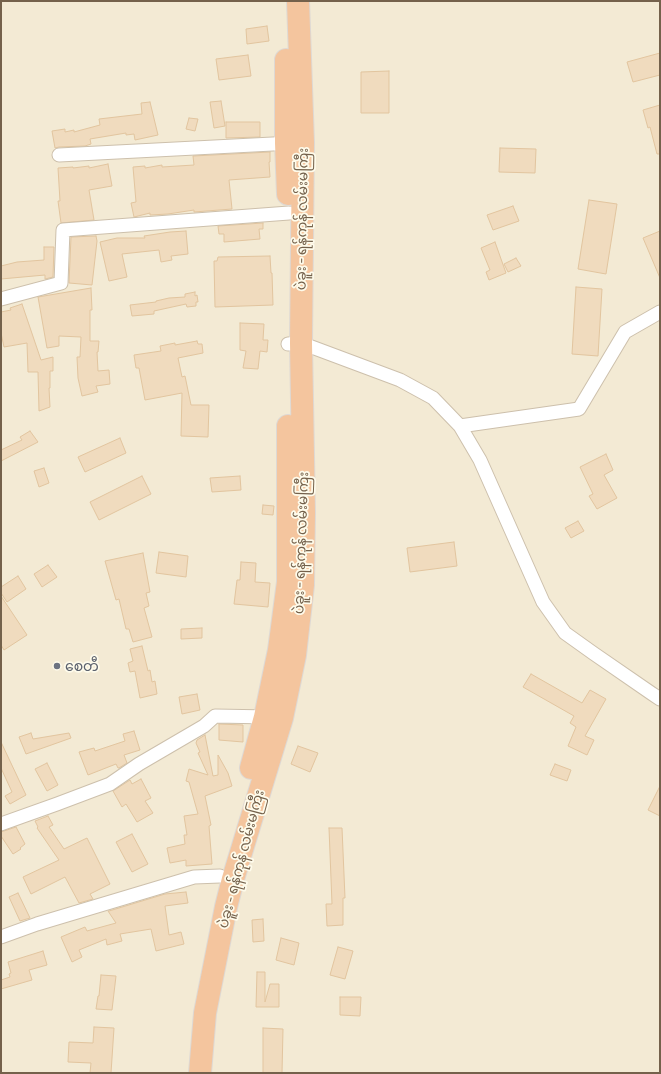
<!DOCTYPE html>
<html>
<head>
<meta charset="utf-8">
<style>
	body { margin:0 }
	#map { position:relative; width:661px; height:1074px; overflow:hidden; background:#fcf7e5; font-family:Commissioner,sans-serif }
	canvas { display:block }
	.frame { position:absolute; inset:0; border:2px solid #74614b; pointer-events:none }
</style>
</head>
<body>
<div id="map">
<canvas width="661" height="1074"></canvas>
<div class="frame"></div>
</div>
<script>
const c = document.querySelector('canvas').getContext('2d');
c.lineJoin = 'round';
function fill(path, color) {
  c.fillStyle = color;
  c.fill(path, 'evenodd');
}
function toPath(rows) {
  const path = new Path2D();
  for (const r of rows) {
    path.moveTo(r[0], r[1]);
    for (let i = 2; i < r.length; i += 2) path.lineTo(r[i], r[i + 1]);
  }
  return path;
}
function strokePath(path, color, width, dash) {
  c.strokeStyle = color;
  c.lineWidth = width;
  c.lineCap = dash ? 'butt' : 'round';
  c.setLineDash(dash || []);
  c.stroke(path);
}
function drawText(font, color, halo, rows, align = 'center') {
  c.font = font + ' Commissioner,"Noto Sans Myanmar",sans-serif';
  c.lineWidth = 3.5;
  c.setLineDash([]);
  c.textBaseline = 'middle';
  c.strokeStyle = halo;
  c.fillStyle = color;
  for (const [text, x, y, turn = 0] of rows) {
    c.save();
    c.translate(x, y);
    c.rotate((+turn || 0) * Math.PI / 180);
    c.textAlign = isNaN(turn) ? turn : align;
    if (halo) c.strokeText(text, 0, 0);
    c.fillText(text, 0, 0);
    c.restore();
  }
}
fill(toPath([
	[1,1,660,1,660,1073,1,1073]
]), '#f3ead4');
const building = toPath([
	[267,26,269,41,247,44,246,29,267,26],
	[660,53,660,75,633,82,627,62,660,53],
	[248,55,251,76,219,80,216,59,248,55],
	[389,71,389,113,361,113,361,72,389,71],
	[221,101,225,126,214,128,210,102,221,101],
	[150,102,158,135,135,140,134,134,126,135,126,133,90,139,91,144,85,146,59,147,55,148,52,131,65,129,65,132,74,130,74,132,100,125,99,119,142,114,141,103,150,102],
	[660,105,660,154,657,154,650,127,648,128,643,110,660,105],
	[189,118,198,119,195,131,186,129,189,118],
	[226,122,260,122,260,137,226,138,226,122],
	[500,148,536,149,535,173,499,172,500,148],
	[270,152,270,162,269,162,270,177,229,180,232,209,194,212,194,210,168,214,150,215,150,213,134,217,131,203,136,202,133,167,145,166,145,168,162,165,162,167,194,165,193,156,270,152],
	[108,164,112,186,89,190,94,220,61,223,58,201,60,201,58,168,73,167,73,168,89,166,89,168,108,164],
	[589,200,617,204,606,274,578,269,589,200],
	[513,206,519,221,493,230,487,215,513,206],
	[263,223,263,229,259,229,260,239,224,242,224,234,219,234,218,226,263,223],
	[186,231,188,254,171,256,172,260,161,262,159,250,122,254,127,277,109,281,100,242,117,238,145,238,144,236,170,232,186,231],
	[660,231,660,278,643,238,660,231],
	[96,236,97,241,92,285,69,283,71,237,96,236],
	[495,242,506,273,489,280,486,272,490,270,481,248,495,242],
	[44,247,54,247,53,277,45,279,45,275,1,279,1,266,17,262,44,260,44,247],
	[270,256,271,273,272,273,273,305,215,307,214,261,217,261,218,257,270,256],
	[516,258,521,266,508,272,504,264,516,258],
	[576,287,602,289,598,356,572,354,576,287],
	[91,288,92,310,90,310,90,341,99,341,98,352,97,352,98,371,109,370,110,384,96,386,98,392,82,396,78,378,77,357,80,357,81,337,59,336,59,346,47,348,38,297,91,288],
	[195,292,195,296,197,295,198,302,196,302,196,306,187,307,186,304,154,311,154,314,132,316,130,305,156,302,156,301,169,298,185,297,185,294,195,292],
	[22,304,41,360,53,357,53,371,50,371,50,388,49,388,50,407,39,411,38,372,28,372,27,343,4,347,1,333,1,312,11,310,10,308,22,304],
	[240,323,264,324,263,340,268,340,267,352,260,351,258,369,243,368,246,351,240,350,240,323],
	[197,341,198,344,202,344,203,353,178,358,182,377,185,376,191,405,209,405,208,437,181,436,182,393,145,400,139,368,136,368,134,355,161,351,160,346,175,343,175,345,197,341],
	[30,431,38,442,1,461,1,450,22,440,20,437,30,431],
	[120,438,126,453,85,472,78,457,120,438],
	[606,454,613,470,604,475,617,498,597,509,589,496,593,494,580,467,606,454],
	[44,468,49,483,39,487,34,471,44,468],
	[142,476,151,494,99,520,90,502,142,476],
	[240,476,241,490,212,492,210,478,240,476],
	[263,505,274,506,273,515,262,514,263,505],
	[578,521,584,531,571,538,565,528,578,521],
	[454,542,457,566,410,572,407,548,454,542],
	[159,552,188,556,186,577,156,573,159,552],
	[143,553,150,592,146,593,149,606,144,608,152,637,133,642,129,629,126,629,119,599,116,600,105,561,143,553],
	[241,562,256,563,255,582,270,583,268,607,234,604,237,580,240,580,241,562],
	[48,565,57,577,42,587,34,574,48,565],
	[18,576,26,589,7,602,1,593,1,587,18,576],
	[1,596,27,635,4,650,1,645,1,596],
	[202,628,202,638,181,639,181,629,202,628],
	[142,646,148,671,150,670,152,682,155,681,157,694,140,698,135,671,130,672,128,663,133,661,130,649,142,646],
	[531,674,582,703,590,690,606,699,585,736,594,740,587,755,568,746,576,727,570,723,574,716,523,687,531,674],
	[197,694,200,710,182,714,179,697,197,694],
	[219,724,243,725,243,742,219,740,219,724],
	[134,731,140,750,124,755,127,763,119,768,118,768,116,764,88,775,79,752,94,748,95,751,125,741,123,734,134,731],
	[31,733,33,739,69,733,71,738,26,754,19,737,31,733],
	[205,735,213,776,218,775,218,755,228,773,232,786,205,796,211,825,209,826,212,864,186,866,186,860,170,863,167,848,185,844,184,835,187,835,184,816,198,814,189,782,186,781,189,769,208,775,198,753,200,752,196,743,197,740,205,735],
	[1,742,26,795,10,804,5,796,12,792,1,768,1,742],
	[298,746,318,753,310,772,291,764,298,746],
	[47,763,58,785,47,791,35,769,47,763],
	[555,764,571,770,567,781,550,775,555,764],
	[141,779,151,798,145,801,153,813,137,822,126,804,122,807,113,791,130,780,132,784,141,779],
	[660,786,660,816,648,810,660,786],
	[48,816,53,825,49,827,64,849,87,838,110,884,90,894,93,899,79,903,65,877,31,894,23,877,59,860,37,828,38,827,35,821,48,816],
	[16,827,25,844,20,848,21,849,13,854,1,836,1,832,16,827],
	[329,828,342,828,345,898,343,898,343,925,327,926,326,904,332,904,329,828],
	[132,834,148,864,132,872,116,842,132,834],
	[186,892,188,903,165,906,169,935,181,932,184,944,156,951,151,929,120,934,122,941,107,945,106,939,79,950,82,957,72,962,61,937,85,927,87,931,116,923,108,911,109,911,165,894,186,892],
	[18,893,30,918,20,921,9,897,18,893],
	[263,919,264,941,253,942,252,920,263,919],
	[281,938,299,943,294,965,276,960,281,938],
	[338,947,353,951,345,979,330,975,338,947],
	[43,951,47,965,29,970,32,980,1,989,1,980,10,977,9,974,11,973,8,962,43,951],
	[257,972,265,972,265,1002,270,984,279,984,279,1007,256,1007,257,972],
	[101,975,116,976,112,1010,96,1009,98,996,99,996,101,975],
	[340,997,361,997,360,1016,340,1015,340,997],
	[94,1027,114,1028,111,1073,90,1073,91,1063,68,1062,69,1042,93,1043,94,1027],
	[263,1028,283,1029,282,1073,263,1073,263,1028]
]);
fill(building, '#f0dbbe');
strokePath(building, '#e2c59f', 1);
const street = toPath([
	[59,155,292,143],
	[1,299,61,283,63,230,289,213],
	[288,344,301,343,400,380,433,398,460,426,480,460,543,602,565,633,593,653,651,693,660,699],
	[460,426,579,409,625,332,660,312],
	[1,824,57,804,110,784,139,764,204,726,215,716,270,717],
	[1,937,37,924,194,877,220,876]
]);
const highway = toPath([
	[286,60,286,143,288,194],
	[251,768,265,717,279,650,288,582,288,426],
	[200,1073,205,1013,226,907,233,879,282,718,295,655,303,585,304,513,301,343,303,143,298,1]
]);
strokePath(street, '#cdc0ac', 15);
strokePath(highway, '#ded9d4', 24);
strokePath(street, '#fff', 13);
strokePath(highway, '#f4c59e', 22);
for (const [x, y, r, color] of [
	[57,666,4,"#6b7280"]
]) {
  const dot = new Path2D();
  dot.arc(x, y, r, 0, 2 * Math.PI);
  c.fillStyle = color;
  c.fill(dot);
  strokePath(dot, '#fefbeb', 1.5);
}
drawText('14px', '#74614b', '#fefbeb', [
	["ပဲခူး - ရန်ကုန် လမ်းမကြီး",302,219,-89],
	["ပဲခူး - ရန်ကုန် လမ်းမကြီး",301,543,-88],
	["ပဲခူး - ရန်ကုန် လမ်းမကြီး",241,859,-75]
]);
drawText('14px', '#5b616d', '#fefbeb', [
	["စေတီ",65,666]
], 'left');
</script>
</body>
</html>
